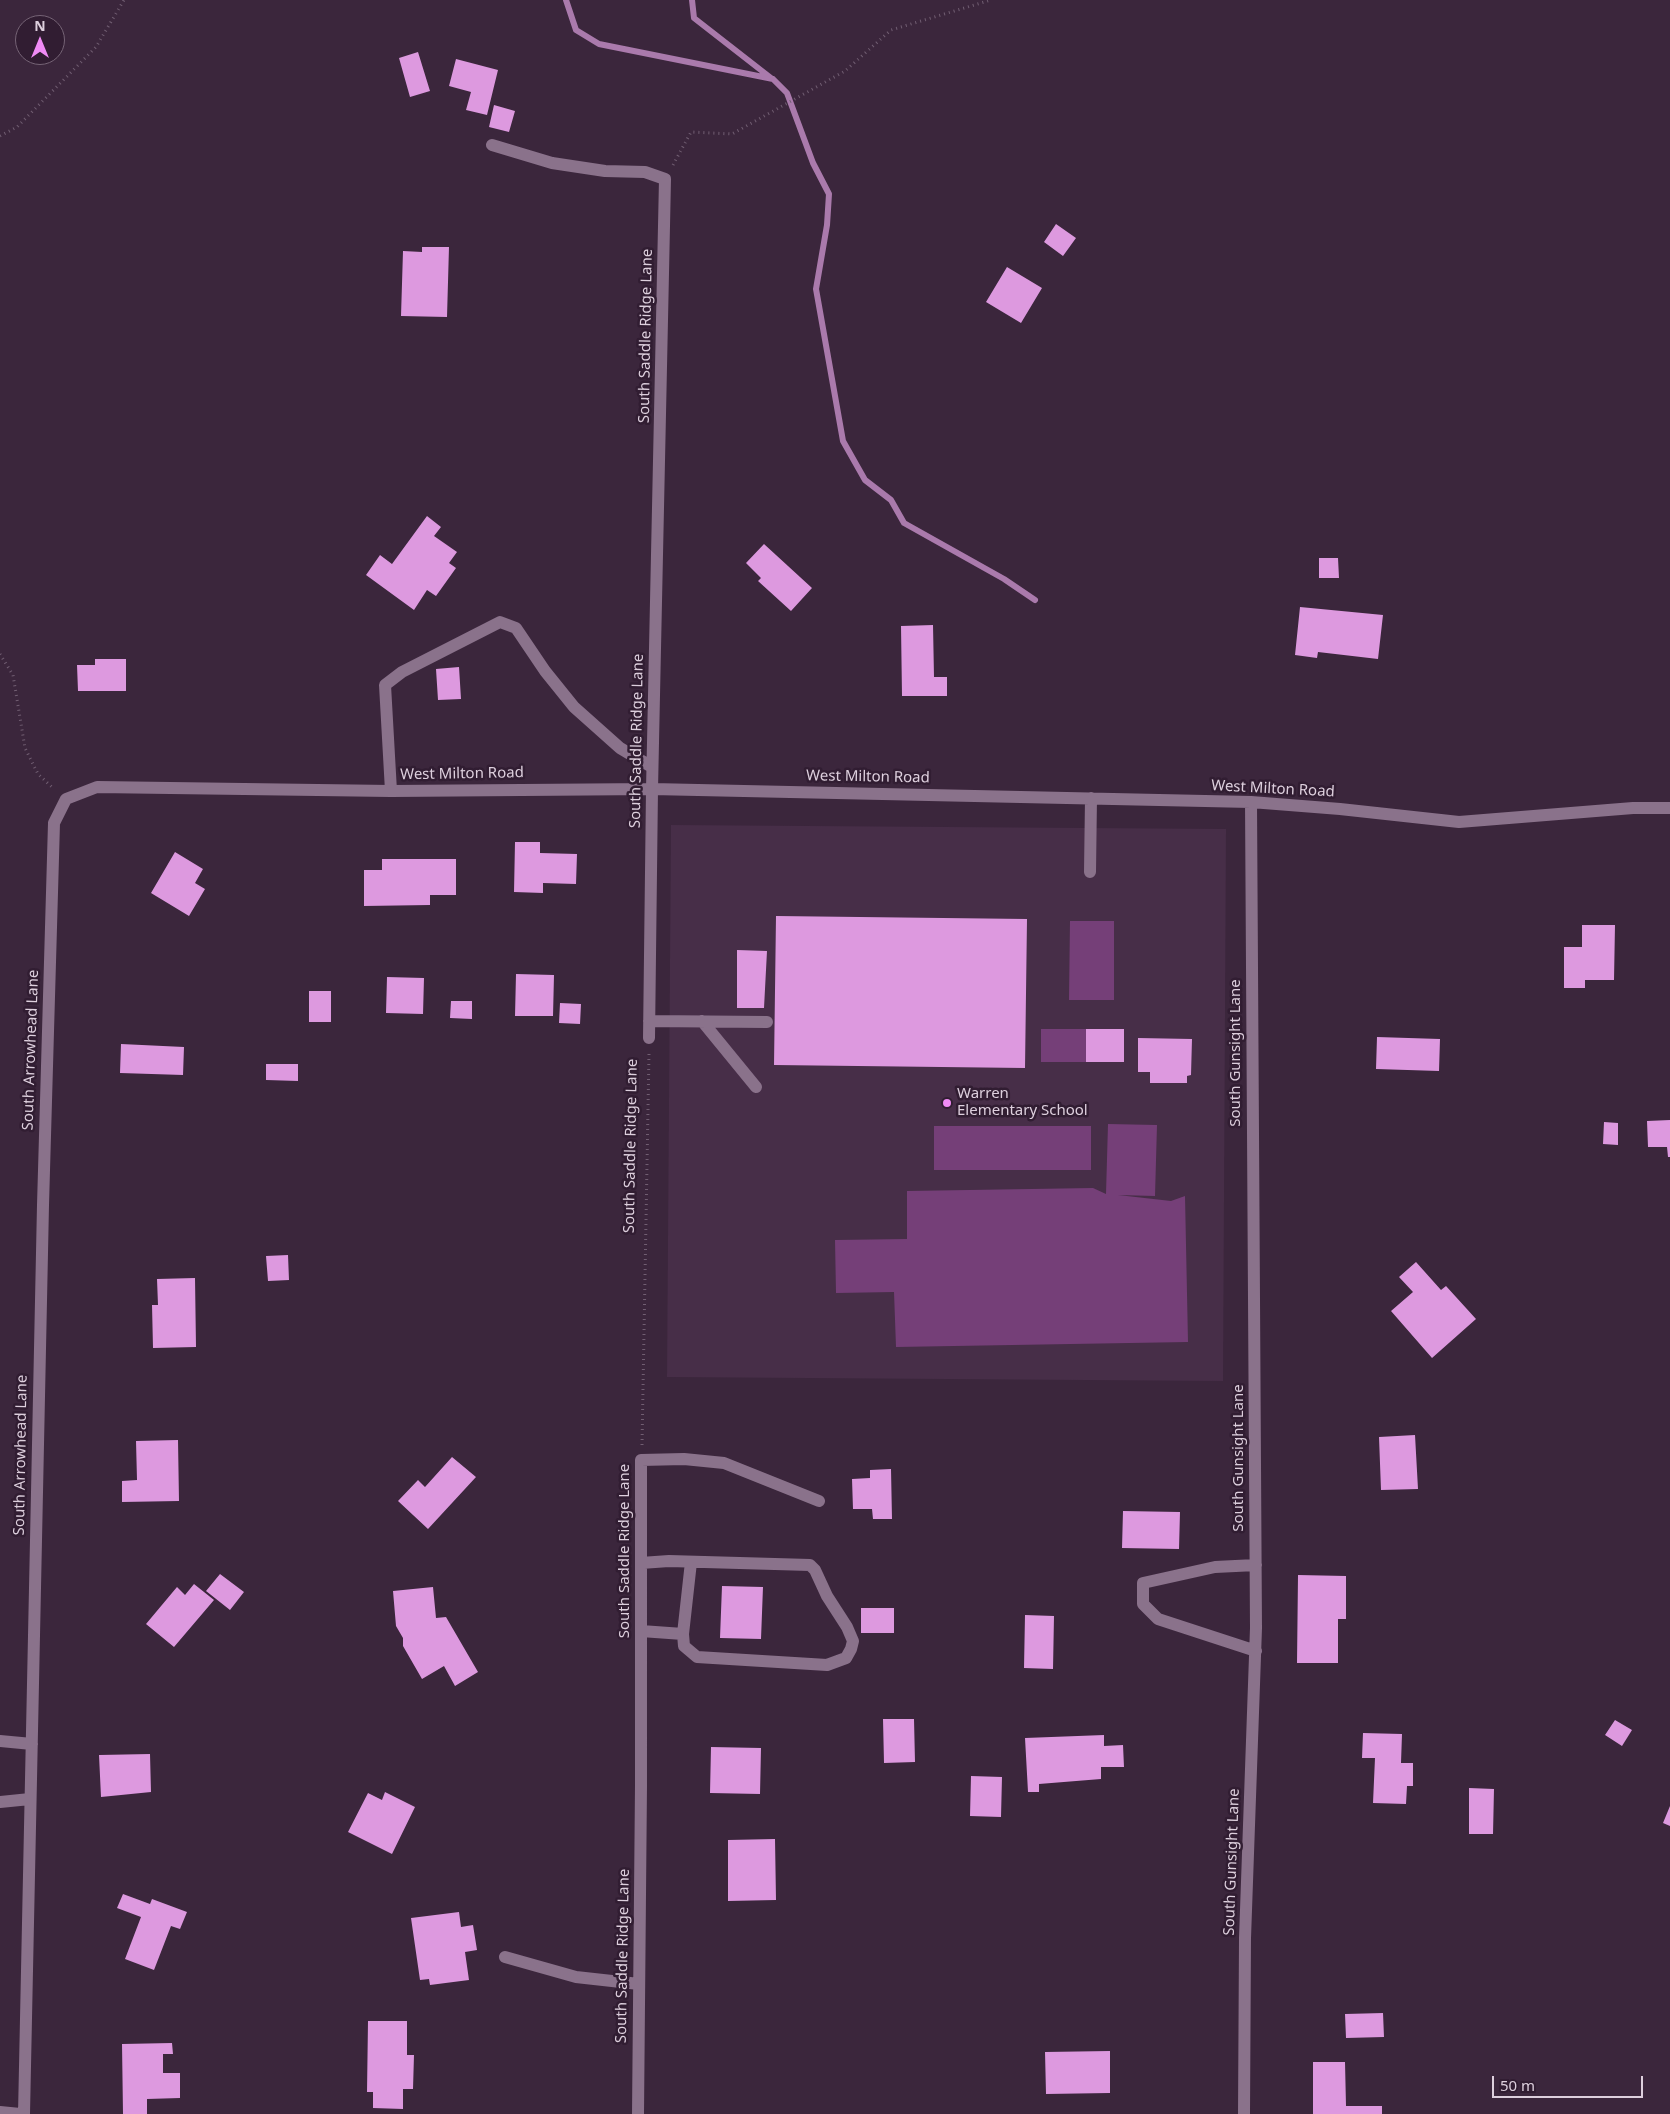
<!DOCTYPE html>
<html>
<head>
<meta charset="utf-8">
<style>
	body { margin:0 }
	#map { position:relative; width:1670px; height:2114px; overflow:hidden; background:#3b263c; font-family:"Noto Sans",sans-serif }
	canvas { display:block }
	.north { position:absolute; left:15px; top:15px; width:50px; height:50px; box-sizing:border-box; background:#311d32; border:1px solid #766476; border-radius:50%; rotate:0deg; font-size:14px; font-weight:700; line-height:20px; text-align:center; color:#ddcfdd }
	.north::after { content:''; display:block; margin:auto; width:18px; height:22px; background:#f08bf5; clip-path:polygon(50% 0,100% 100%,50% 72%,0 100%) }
	.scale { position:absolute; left:1492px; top:2076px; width:151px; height:22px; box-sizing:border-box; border:2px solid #ddcfdd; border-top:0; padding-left:6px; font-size:15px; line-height:18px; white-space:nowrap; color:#ddcfdd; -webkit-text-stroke:4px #311d32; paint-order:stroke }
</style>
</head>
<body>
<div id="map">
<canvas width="1670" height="2114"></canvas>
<div class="north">N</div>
<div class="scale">50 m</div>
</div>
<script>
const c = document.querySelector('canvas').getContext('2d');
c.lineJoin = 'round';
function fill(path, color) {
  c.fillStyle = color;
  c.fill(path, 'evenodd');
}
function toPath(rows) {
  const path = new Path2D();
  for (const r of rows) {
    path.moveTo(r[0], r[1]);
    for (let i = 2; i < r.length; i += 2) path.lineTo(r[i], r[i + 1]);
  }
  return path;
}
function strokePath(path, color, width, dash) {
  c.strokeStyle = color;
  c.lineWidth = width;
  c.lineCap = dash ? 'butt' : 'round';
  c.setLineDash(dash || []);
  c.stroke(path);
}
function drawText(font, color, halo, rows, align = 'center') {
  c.font = font + ' "Noto Sans",sans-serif';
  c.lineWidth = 5;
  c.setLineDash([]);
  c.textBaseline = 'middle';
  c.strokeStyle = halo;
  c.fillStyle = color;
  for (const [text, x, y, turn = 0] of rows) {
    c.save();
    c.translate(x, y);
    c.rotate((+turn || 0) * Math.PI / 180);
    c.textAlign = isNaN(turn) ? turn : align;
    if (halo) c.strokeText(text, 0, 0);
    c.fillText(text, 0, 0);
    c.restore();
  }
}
fill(toPath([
	[671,825,1226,829,1223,1381,667,1377]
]), '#472e48');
fill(toPath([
	[1070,921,1114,921,1114,1000,1069,1000],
	[1041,1029,1086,1029,1086,1062,1041,1062],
	[1108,1124,1157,1125,1155,1196,1118,1195,1171,1201,1185,1196,1188,1342,896,1347,894,1292,836,1293,835,1240,907,1239,907,1191,1093,1188,1106,1194],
	[934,1126,1091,1126,1091,1170,934,1170]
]), '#753f78');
strokePath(toPath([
	[566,0,576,30,599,44,773,79,787,93,813,163,829,194,827,225,816,289,843,441,865,480,891,500,904,523,1004,579,1035,600],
	[692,0,694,18,771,78]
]), '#aa7aac', 6);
fill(toPath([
	[418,52,430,91,410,97,399,58],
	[456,59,498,70,487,115,466,110,471,92,449,86],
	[494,105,515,111,509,132,489,127],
	[1056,224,1076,238,1063,256,1044,242],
	[422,247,449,247,447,317,401,316,403,251,422,252],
	[1007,267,1042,288,1021,323,986,302],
	[427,516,441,527,434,536,457,552,449,563,456,568,436,596,427,590,414,610,366,575,380,555,392,564],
	[764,544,812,588,791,611,758,581,761,578,746,563],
	[1319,558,1338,558,1339,578,1319,578],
	[1300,607,1383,615,1378,659,1318,652,1317,658,1295,655],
	[933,625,934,677,947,677,947,696,902,696,901,626],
	[95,659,126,659,126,691,78,691,77,665,95,665],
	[459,667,461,699,438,700,436,669],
	[515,842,540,842,540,853,577,854,576,884,543,883,543,893,514,892],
	[175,852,203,869,195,883,205,889,189,916,151,893],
	[382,859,456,859,456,895,430,895,430,905,364,906,364,870,382,870],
	[776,916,1027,919,1025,1068,774,1065],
	[1582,925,1615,925,1614,980,1585,980,1585,988,1564,988,1564,947,1582,947],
	[737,950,767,951,764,1008,737,1008],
	[516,974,554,975,553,1016,515,1016],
	[387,977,424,978,423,1014,386,1013],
	[309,991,331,991,331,1022,309,1022],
	[451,1001,472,1001,472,1019,450,1018],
	[560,1003,581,1004,580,1024,559,1023],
	[1086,1029,1124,1029,1124,1062,1086,1062],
	[1377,1037,1440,1039,1439,1071,1376,1069],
	[1138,1038,1192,1039,1191,1075,1187,1076,1187,1083,1150,1083,1150,1072,1138,1072],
	[121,1044,184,1047,183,1075,120,1073],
	[266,1064,298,1064,298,1081,266,1080],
	[1670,1120,1670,1157,1668,1157,1667,1147,1648,1147,1647,1121],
	[1604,1122,1618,1123,1618,1145,1603,1144],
	[288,1255,289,1280,268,1281,266,1256],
	[1416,1262,1441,1290,1446,1286,1476,1319,1432,1358,1391,1311,1413,1292,1399,1277],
	[195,1278,196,1347,153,1348,152,1305,158,1305,157,1279],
	[1415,1435,1418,1489,1381,1490,1379,1437],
	[178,1440,179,1501,122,1502,122,1481,137,1480,136,1441],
	[452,1457,476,1477,428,1529,398,1501,418,1480,425,1487],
	[891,1469,892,1519,873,1519,872,1509,853,1509,852,1479,870,1478,870,1470],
	[1123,1511,1180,1512,1179,1549,1122,1548],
	[220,1574,244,1592,230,1610,206,1591],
	[1298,1575,1346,1576,1346,1619,1338,1619,1338,1663,1297,1663],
	[194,1584,214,1600,174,1647,146,1624,177,1587,185,1595],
	[722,1586,763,1587,761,1639,720,1638],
	[433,1587,436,1618,446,1617,478,1672,455,1686,444,1666,422,1679,403,1646,403,1638,396,1626,393,1591],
	[861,1608,894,1608,894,1633,861,1633],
	[1025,1615,1054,1616,1053,1669,1024,1668],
	[883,1719,914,1719,915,1762,884,1763],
	[1615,1720,1632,1730,1622,1746,1605,1735],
	[1363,1733,1402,1734,1401,1763,1413,1763,1413,1786,1407,1786,1406,1804,1373,1803,1375,1758,1362,1758],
	[1104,1735,1104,1746,1123,1745,1124,1767,1101,1767,1101,1779,1039,1784,1039,1792,1028,1792,1025,1738],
	[711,1747,761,1748,760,1794,710,1793],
	[150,1754,151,1792,101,1797,99,1755],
	[971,1776,1002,1777,1001,1817,970,1816],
	[1469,1788,1494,1789,1493,1834,1469,1834],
	[385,1792,415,1807,392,1854,348,1832,368,1793,382,1800],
	[1670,1806,1670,1826,1663,1823],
	[775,1839,776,1900,728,1901,728,1840],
	[123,1894,150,1904,152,1899,187,1912,180,1929,171,1926,154,1970,125,1959,141,1917,117,1908],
	[459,1912,461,1927,473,1925,477,1950,465,1952,469,1980,430,1985,429,1979,420,1980,411,1918],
	[1383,2013,1384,2037,1346,2038,1345,2014],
	[368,2021,407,2021,407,2055,414,2055,413,2089,403,2089,403,2109,373,2108,373,2092,367,2092],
	[172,2043,173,2054,163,2054,163,2073,180,2073,180,2098,147,2099,147,2114,123,2114,122,2044],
	[1110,2051,1110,2093,1046,2094,1045,2052],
	[1313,2062,1345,2062,1346,2106,1382,2106,1382,2114,1313,2114]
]), '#dd99df');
strokePath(toPath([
	[0,136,17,127,96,47,124,0],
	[673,165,691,132,732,134,845,71,891,30,991,0],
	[0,654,13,675,25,748,38,774,54,789],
	[642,1445,649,1053]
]), '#715e72', 3, [1, 4]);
strokePath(toPath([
	[492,145,552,163,605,171,645,172,665,179,652,789,649,1038],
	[391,791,385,685,402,672,500,622,516,628,545,671,574,707,620,748,652,767],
	[1090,872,1091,798],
	[649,1021,767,1022],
	[702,1021,756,1087],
	[641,1563,669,1561,810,1565,815,1570,827,1596,847,1627,853,1641,851,1649,846,1658,827,1665,697,1657,684,1646,683,1634,691,1562],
	[641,1631,683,1634],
	[1256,1651,1158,1619,1143,1604,1143,1583,1215,1567,1256,1565],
	[0,1741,32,1744],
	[0,1802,30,1799],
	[505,1957,576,1977,639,1984],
	[0,2112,20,2114],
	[24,2114,43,1205,54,823,66,799,97,787,391,791,652,789,1251,802,1340,809,1459,822,1633,808,1670,808],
	[638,2114,641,1785,641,1460,684,1459,724,1463,819,1501],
	[1244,2114,1245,1938,1256,1628,1251,802]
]), '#8a728b', 12);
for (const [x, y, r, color] of [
	[947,1103,5,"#f08bf5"]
]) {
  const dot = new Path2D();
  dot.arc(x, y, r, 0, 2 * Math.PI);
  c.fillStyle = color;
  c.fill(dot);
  strokePath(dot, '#311d32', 2);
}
drawText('15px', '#ddcfdd', '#311d32', [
	["South Saddle Ridge Lane",646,336,-89],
	["South Saddle Ridge Lane",637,741,-89],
	["West Milton Road",462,774,-1],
	["West Milton Road",868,777,1],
	["West Milton Road",1273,789,3],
	["South Arrowhead Lane",31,1050,-88],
	["South Gunsight Lane",1236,1053,-90],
	["South Saddle Ridge Lane",631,1146,-89],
	["South Arrowhead Lane",21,1455,-89],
	["South Gunsight Lane",1239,1458,-90],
	["South Saddle Ridge Lane",625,1551,-90],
	["South Gunsight Lane",1232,1862,-88],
	["South Saddle Ridge Lane",623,1956,-89]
]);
drawText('15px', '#ddcfdd', '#311d32', [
	["Warren",957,1094],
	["Elementary School",957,1111]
], 'left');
</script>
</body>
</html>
